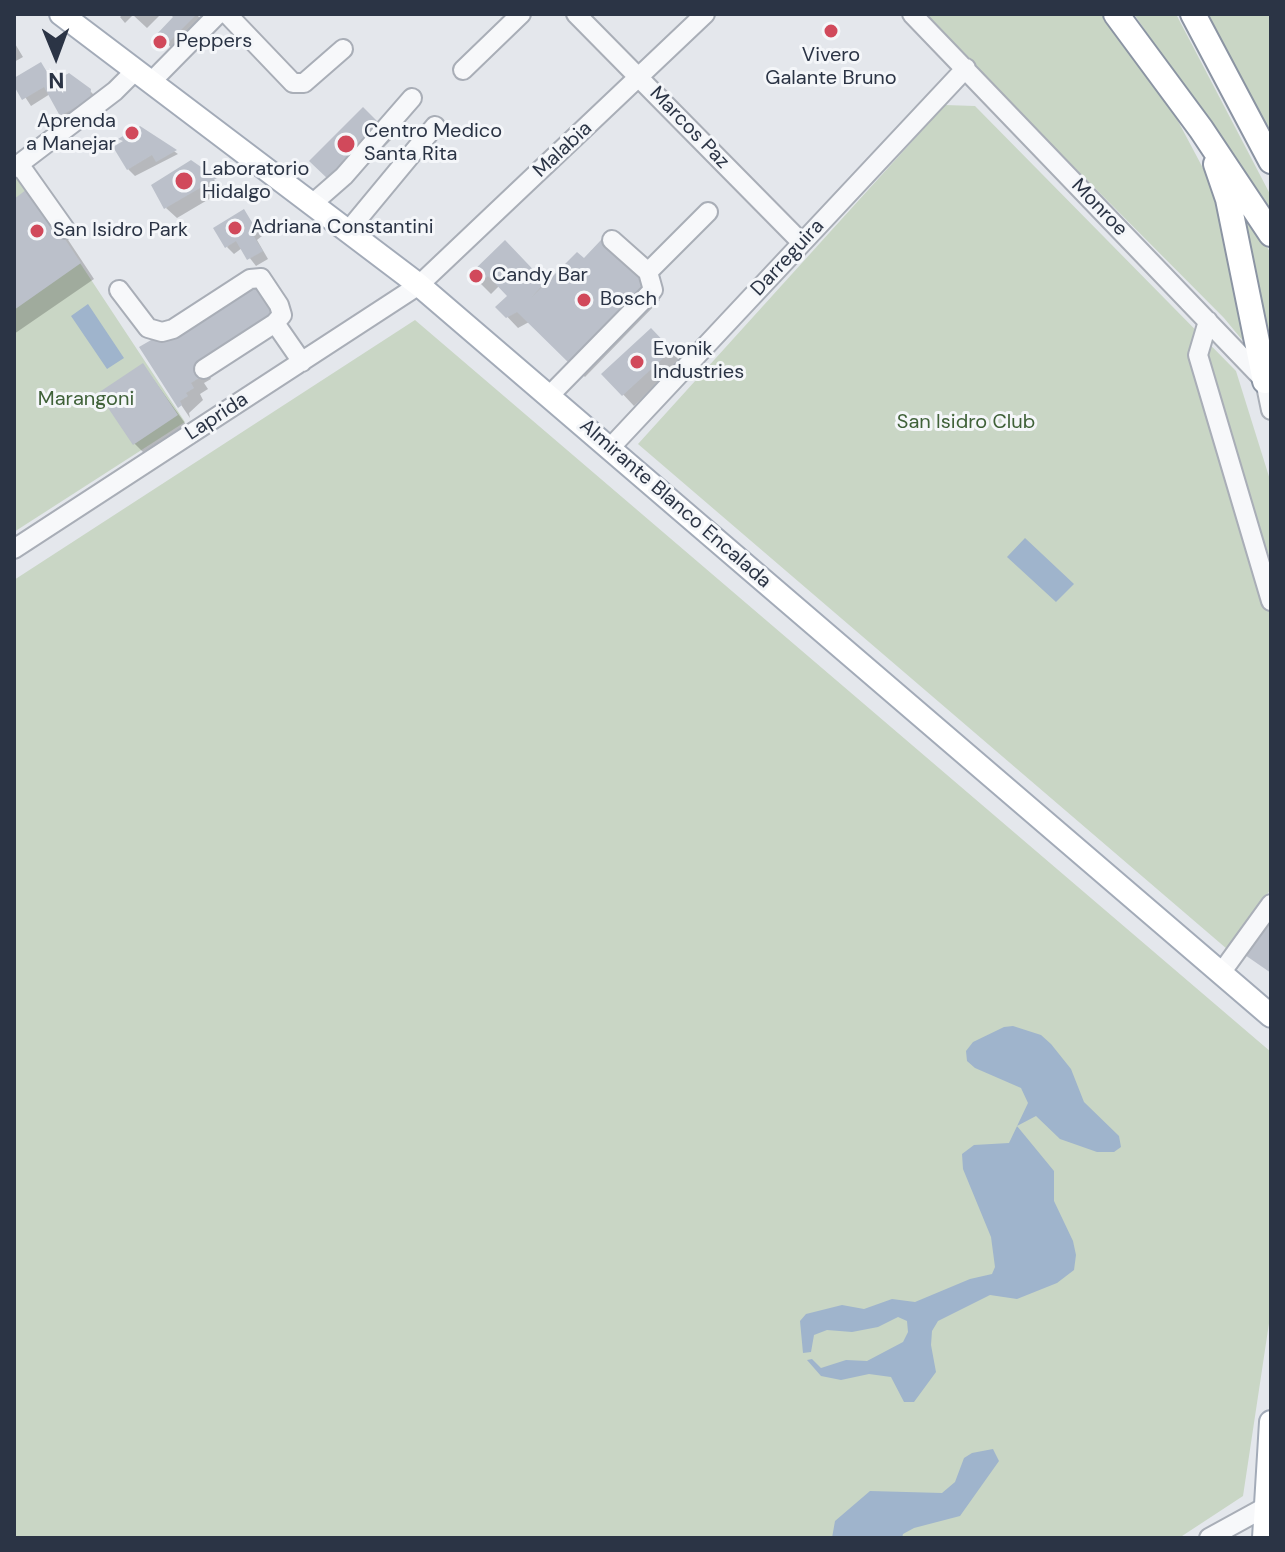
<!DOCTYPE html>
<html>
<head>
<meta charset="utf-8">
<style>
	body { margin:0 }
	#map { position:relative; width:1285px; height:1552px; overflow:hidden; background:#e4e7ec; font-family:"DM Sans",sans-serif }
	canvas { display:block }
	.frame { position:absolute; inset:0; border:16px solid #2b3445; pointer-events:none }
	.north { position:absolute; left:16px; top:16px; width:80px; height:80px; -webkit-text-stroke:6px #f4f6f9; paint-order:stroke; rotate:179deg; font-size:22px; font-weight:700; line-height:32px; text-align:center; color:#2b3445 }
	.north::after { content:''; display:block; margin:auto; width:28px; height:36px; background:#2b3445; clip-path:polygon(50% 0,100% 100%,50% 72%,0 100%) }
</style>
</head>
<body>
<div id="map">
<canvas width="1285" height="1552"></canvas>
<div class="frame"></div>
<div class="north">N</div>
</div>
<script>
const c = document.querySelector('canvas').getContext('2d');
c.lineJoin = 'round';
function fill(path, color) {
  c.fillStyle = color;
  c.fill(path, 'evenodd');
}
function toPath(rows) {
  const path = new Path2D();
  for (const r of rows) {
    path.moveTo(r[0], r[1]);
    for (let i = 2; i < r.length; i += 2) path.lineTo(r[i], r[i + 1]);
  }
  return path;
}
function strokePath(path, color, width, dash) {
  c.strokeStyle = color;
  c.lineWidth = width;
  c.lineCap = dash ? 'butt' : 'round';
  c.setLineDash(dash || []);
  c.stroke(path);
}
function drawText(font, color, halo, rows, align = 'center') {
  c.font = font + ' "DM Sans",sans-serif';
  c.lineWidth = 6;
  c.setLineDash([]);
  c.textBaseline = 'middle';
  c.strokeStyle = halo;
  c.fillStyle = color;
  for (const [text, x, y, turn = 0] of rows) {
    c.save();
    c.translate(x, y);
    c.rotate((+turn || 0) * Math.PI / 180);
    c.textAlign = isNaN(turn) ? turn : align;
    if (halo) c.strokeText(text, 0, 0);
    c.fillText(text, 0, 0);
    c.restore();
  }
}
fill(toPath([
	[922,14,1109,14,1153,74,1213,187,1248,347,1224,318],
	[1134,14,1176,14,1271,196,1271,224,1218,137],
	[1199,14,1271,14,1271,147],
	[945,105,975,106,1236,371,1271,483,1271,889,1227,949,638,444],
	[14,163,185,422,14,532],
	[1240,200,1271,254,1271,381],
	[415,320,1271,1052,1271,1310,1243,1496,1179,1538,14,1538,14,580]
]), '#c9d6c5');
fill(toPath([
	[88,304,124,358,107,369,71,316],
	[1025,538,1074,584,1056,602,1007,557],
	[1013,1026,1041,1035,1051,1044,1071,1069,1084,1102,1119,1136,1121,1147,1114,1152,1097,1152,1060,1139,1036,1116,1017,1126,1054,1171,1054,1201,1073,1241,1076,1255,1074,1270,1057,1283,1017,1299,990,1295,938,1321,932,1331,931,1345,936,1372,914,1402,904,1402,891,1377,869,1374,841,1380,821,1376,807,1360,812,1359,821,1368,846,1360,867,1361,903,1342,908,1332,907,1321,898,1317,878,1327,852,1332,827,1330,814,1335,811,1352,803,1353,800,1321,806,1314,842,1305,864,1309,892,1299,915,1302,970,1279,992,1274,995,1267,991,1237,963,1169,962,1154,974,1145,1009,1143,1028,1103,1021,1088,975,1068,967,1061,966,1051,973,1042,1004,1027],
	[993,1449,999,1461,960,1516,914,1528,903,1534,902,1538,832,1538,835,1521,870,1491,942,1493,955,1482,964,1458,972,1453]
]), '#9fb4cc');
fill(toPath([
	[123,14,161,14,147,28,133,15,125,23,120,17],
	[173,14,196,14,207,25,178,54,158,35,176,17],
	[14,42,23,57,14,62],
	[41,64,55,83,89,90,105,106,104,114,77,129,62,115,50,94,31,106,14,80],
	[363,110,392,139,341,190],
	[141,128,178,154,135,176,128,169],
	[191,163,226,189,177,218,166,208],
	[14,201,45,205,94,279,14,334],
	[244,212,262,236,257,240,268,259,256,266,242,248,234,254,227,247],
	[505,243,546,286,584,261,602,243,660,300,585,377,529,322,518,328,498,307,510,296,500,285,491,294,472,275],
	[287,328,209,376,211,379,204,383,208,389,200,394,203,400,189,413,190,418,142,347],
	[651,331,681,362,634,406,604,374],
	[143,365,187,426,145,454,134,443]
]), '#0003');
fill(toPath([
	[170,14,197,14,166,45,156,35,173,17],
	[41,62,53,82,69,73,91,89,90,99,60,116,44,87,22,100,14,86,14,78],
	[363,107,383,127,329,180,309,161],
	[140,126,177,150,156,162,152,155,127,170,113,147,123,141,118,139],
	[191,160,217,178,164,209,151,185],
	[30,187,81,263,14,310,14,199],
	[244,209,256,229,251,232,263,251,247,260,236,241,225,248,213,228],
	[505,240,545,282,531,298,577,252,584,258,601,240,651,288,573,367,517,312,506,318,495,307,507,296,488,276,478,285,469,275],
	[255,280,277,316,195,372,199,378,191,383,194,388,186,393,188,396,180,401,182,405,178,408,139,347],
	[651,328,672,350,622,396,601,374],
	[143,363,178,415,133,445,98,393],
	[1271,919,1271,973,1245,955]
]), '#bbc0ca');
const minor = toPath([
	[227,14,293,83,304,83,343,49],
	[576,14,802,243],
	[912,14,1265,381,1271,410],
	[463,70,521,14],
	[151,82,218,14],
	[19,164,65,229],
	[14,168,115,91,136,70],
	[312,204,344,176,412,98],
	[348,231,435,126],
	[648,272,708,212],
	[119,290,148,328,162,332,173,329,250,279,261,278,279,305,282,315,275,323,302,362],
	[1208,321,1198,355,1271,601],
	[204,369,275,323],
	[550,395,653,290,648,272,612,240],
	[610,448,966,68],
	[14,549,419,285,705,14],
	[1221,973,1271,904],
	[1209,1538,1271,1504]
]);
const major = toPath([
	[61,14,419,285,1271,1016],
	[1264,1538,1271,1422]
]);
const highway = toPath([
	[1116,14,1201,129,1271,234],
	[1193,14,1271,161],
	[1216,164,1228,199,1265,381]
]);
strokePath(minor, '#a9aeb7', 22);
strokePath(major, '#a3abb8', 26);
strokePath(highway, '#8b94a3', 28);
strokePath(minor, '#f7f8fa', 18);
strokePath(major, '#fff', 22);
strokePath(highway, '#fff', 24);
for (const [x, y, r, color] of [
	[831,31,8,"#d1495b"],
	[160,42,8,"#d1495b"],
	[132,133,8,"#d1495b"],
	[346,144,10,"#d1495b"],
	[184,181,10,"#d1495b"],
	[235,228,8,"#d1495b"],
	[37,231,8,"#d1495b"],
	[476,276,8,"#d1495b"],
	[584,300,8,"#d1495b"],
	[637,362,8,"#d1495b"]
]) {
  const dot = new Path2D();
  dot.arc(x, y, r, 0, 2 * Math.PI);
  c.fillStyle = color;
  c.fill(dot);
  strokePath(dot, '#f4f6f9', 3);
}
drawText('20px', '#2b3445', '#f4f6f9', [
	["Peppers",176,42],
	["Vivero",831,56,"center"],
	["Galante Bruno",831,79,"center"],
	["Aprenda",116,122,"right"],
	["a Manejar",116,145,"right"],
	["Centro Medico",364,132],
	["Santa Rita",364,155],
	["Laboratorio",202,170],
	["Hidalgo",202,193],
	["Adriana Constantini",251,228],
	["San Isidro Park",53,231],
	["Candy Bar",492,276],
	["Bosch",600,300],
	["Evonik",653,350],
	["Industries",653,373]
], 'left');
drawText('20px', '#2b3445', '#f4f6f9', [
	["Marcos Paz",689,128,46],
	["Malabia",563,150,-43],
	["Monroe",1099,208,46],
	["Darreguira",788,258,-47],
	["Laprida",217,417,-33],
	["Almirante Blanco Encalada",675,504,41]
]);
drawText('20px', '#3f6138', '#f4f6f9', [
	["Marangoni",86,400],
	["San Isidro Club",966,423]
]);
</script>
</body>
</html>
